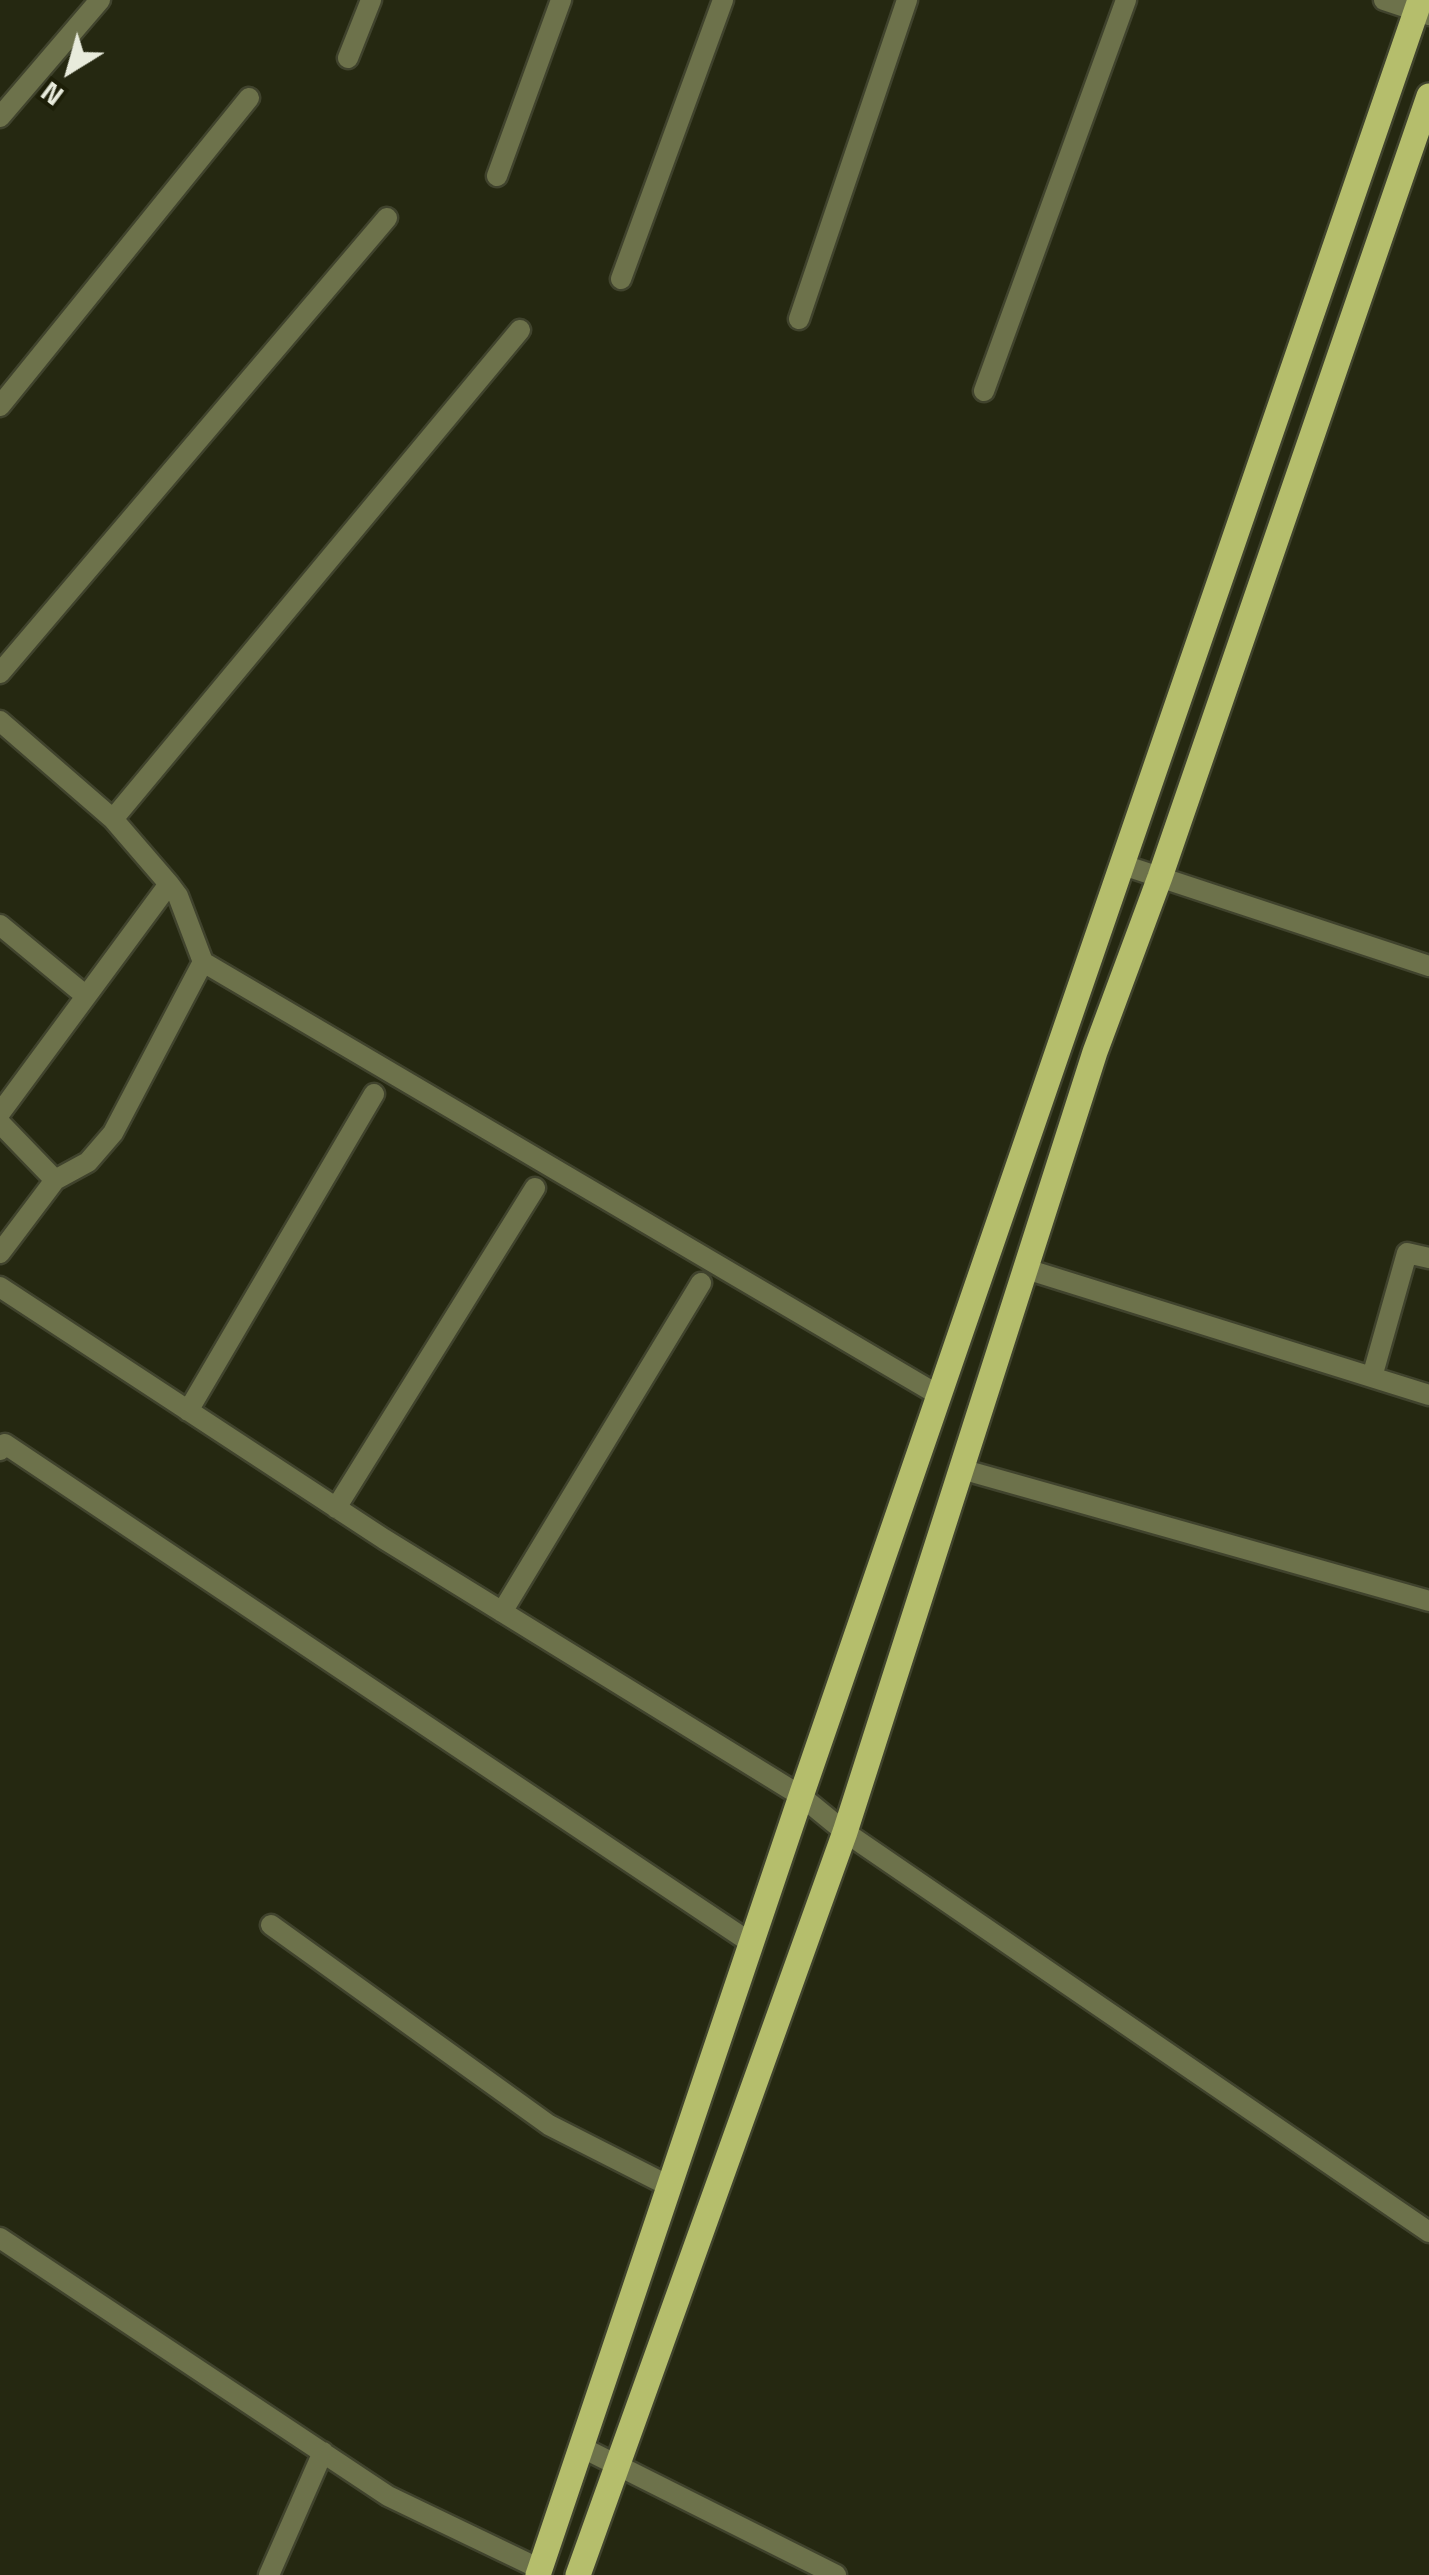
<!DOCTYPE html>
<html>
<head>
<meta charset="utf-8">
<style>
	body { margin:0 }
	#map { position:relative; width:1429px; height:2575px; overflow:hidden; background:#252811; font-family:"Titillium Web",sans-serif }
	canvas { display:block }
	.north { position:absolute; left:20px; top:20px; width:100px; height:100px; -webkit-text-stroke:8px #1c1e07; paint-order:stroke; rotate:217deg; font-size:28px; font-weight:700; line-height:40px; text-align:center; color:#e8ebdc }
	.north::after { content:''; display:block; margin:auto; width:35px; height:45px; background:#e8ebdc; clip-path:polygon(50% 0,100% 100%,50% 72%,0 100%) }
</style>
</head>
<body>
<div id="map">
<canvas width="1429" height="2575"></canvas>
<div class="north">N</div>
</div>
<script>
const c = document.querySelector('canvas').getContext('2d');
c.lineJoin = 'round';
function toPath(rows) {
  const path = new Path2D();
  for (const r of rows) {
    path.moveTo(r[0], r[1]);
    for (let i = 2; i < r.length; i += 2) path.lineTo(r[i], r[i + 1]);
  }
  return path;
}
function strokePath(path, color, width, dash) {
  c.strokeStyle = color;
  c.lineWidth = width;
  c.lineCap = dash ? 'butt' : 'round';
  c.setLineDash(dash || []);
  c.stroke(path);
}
const street = toPath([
	[1384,0,1429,15],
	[348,58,371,0],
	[0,117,100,0],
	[497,176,561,0],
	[621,279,723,0],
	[799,319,907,0],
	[984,391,1126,0],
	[0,406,249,98],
	[0,673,387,218],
	[0,721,113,819,169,884,178,896,203,962,113,1133,88,1162,55,1180],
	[113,819,520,330],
	[1123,865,1429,966],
	[0,925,86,996],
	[203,962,940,1396],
	[0,1113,169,884],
	[0,1123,55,1180,0,1253],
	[1026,1269,1429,1395],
	[0,1287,384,1539,801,1796,845,1832,1429,2232],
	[1372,1377,1407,1253,1429,1258],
	[188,1411,374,1094],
	[0,1450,5,1444,751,1943],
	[961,1469,1429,1601],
	[336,1508,535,1188],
	[502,1612,701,1283],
	[271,1925,549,2125,669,2186],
	[0,2238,388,2496,540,2569],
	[581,2447,836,2575],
	[269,2575,323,2452]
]);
const primary = toPath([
	[538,2575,801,1796,1420,0],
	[578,2575,845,1832,1095,1052,1160,877,1429,96]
]);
strokePath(street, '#40432d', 25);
strokePath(primary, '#40432d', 30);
strokePath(street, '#6d724b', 20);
strokePath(primary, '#b5be6c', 25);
</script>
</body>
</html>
